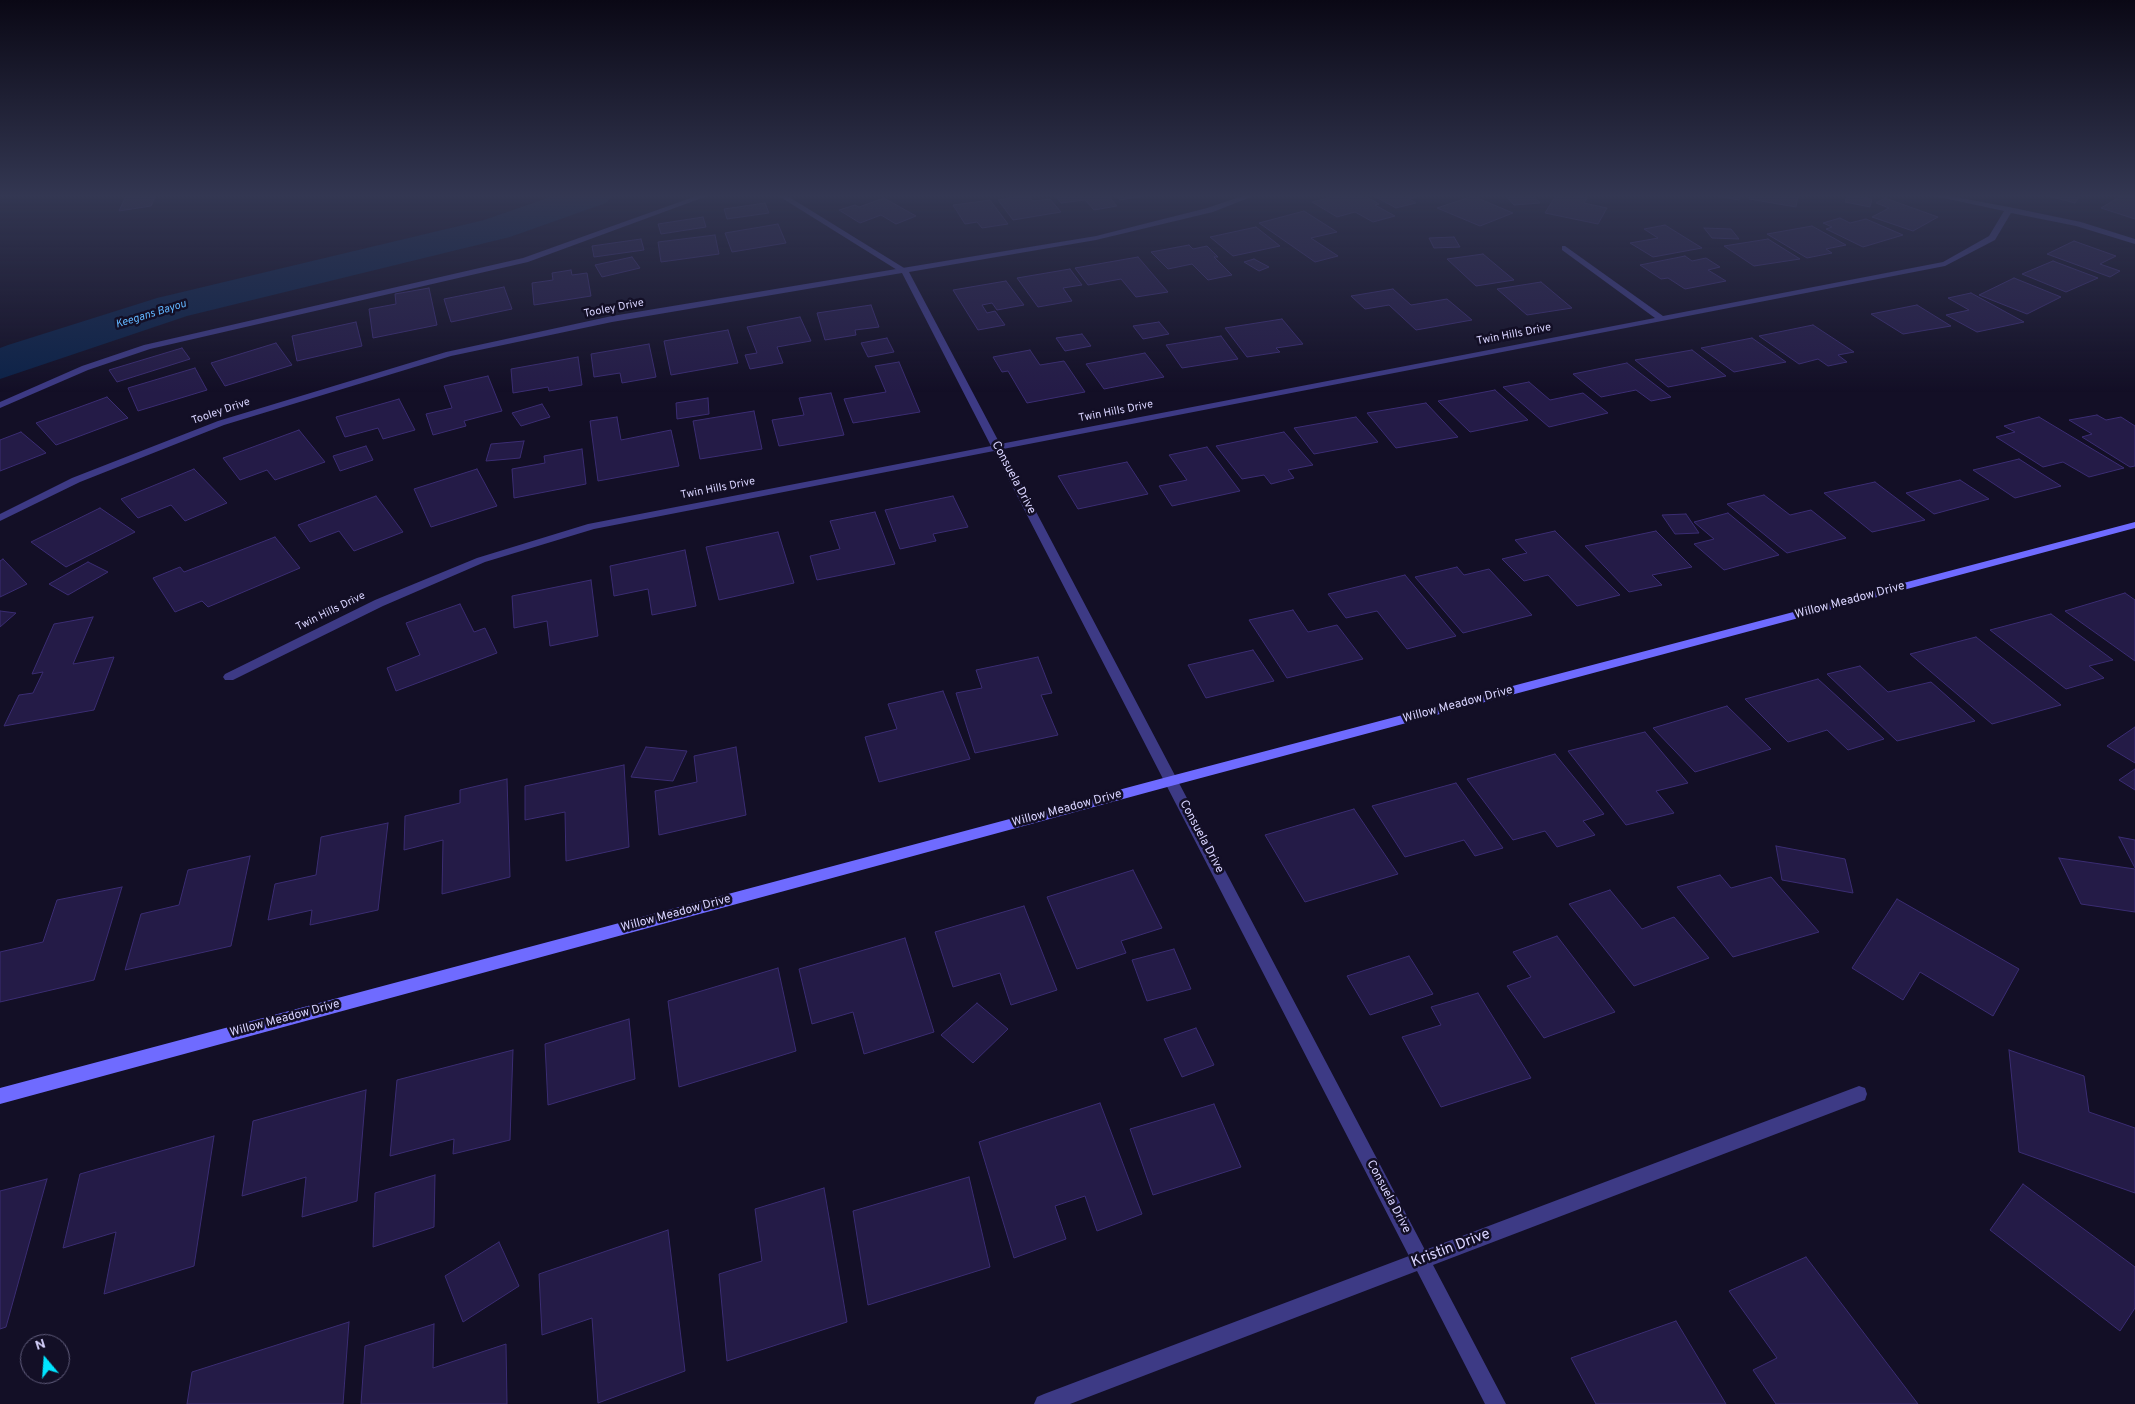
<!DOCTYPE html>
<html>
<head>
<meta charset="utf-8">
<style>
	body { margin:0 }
	#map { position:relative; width:2135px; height:1404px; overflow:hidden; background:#130f26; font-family:Overpass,sans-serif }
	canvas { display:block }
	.north { position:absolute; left:20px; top:1334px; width:50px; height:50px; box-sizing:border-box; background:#130f26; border:1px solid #625e7d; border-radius:50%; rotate:342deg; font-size:14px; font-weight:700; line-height:20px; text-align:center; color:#d9d4ff }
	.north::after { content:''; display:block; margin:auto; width:18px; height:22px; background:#00e5ff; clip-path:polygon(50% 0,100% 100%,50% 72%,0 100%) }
</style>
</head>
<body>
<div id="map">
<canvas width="2135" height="1404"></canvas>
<div class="north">N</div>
</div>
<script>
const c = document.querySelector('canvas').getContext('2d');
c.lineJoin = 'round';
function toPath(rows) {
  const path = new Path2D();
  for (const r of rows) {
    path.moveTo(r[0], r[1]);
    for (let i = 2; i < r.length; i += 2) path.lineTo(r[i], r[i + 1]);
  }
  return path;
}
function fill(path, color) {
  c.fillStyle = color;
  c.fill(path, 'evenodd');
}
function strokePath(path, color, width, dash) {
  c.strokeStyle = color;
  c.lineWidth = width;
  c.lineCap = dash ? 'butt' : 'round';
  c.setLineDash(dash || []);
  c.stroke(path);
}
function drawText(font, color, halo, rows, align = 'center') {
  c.font = font + ' Overpass,sans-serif';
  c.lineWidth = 5;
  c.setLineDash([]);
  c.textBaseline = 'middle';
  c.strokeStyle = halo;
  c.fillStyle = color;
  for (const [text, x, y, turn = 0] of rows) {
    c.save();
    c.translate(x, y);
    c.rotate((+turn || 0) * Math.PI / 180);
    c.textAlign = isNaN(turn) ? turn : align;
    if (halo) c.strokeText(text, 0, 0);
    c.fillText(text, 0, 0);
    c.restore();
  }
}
fill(toPath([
	[556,195,612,195,606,203,510,237,187,316,0,379,0,348,8,345,157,298,484,220,556,195]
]), '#0c2248');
const building = toPath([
	[156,195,151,206,119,211,126,196,156,195],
	[1027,195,1033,201,1050,199,1061,212,1013,220,998,200,1027,195],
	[1055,195,1108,195,1117,206,1094,210,1085,200,1061,203,1055,195],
	[1115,195,1151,195,1120,200,1115,195],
	[1340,195,1364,195,1379,204,1375,205,1395,216,1373,222,1355,212,1337,217,1312,202,1340,195],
	[1372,195,1423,195,1410,199,1416,203,1396,208,1372,195],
	[1505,195,1533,195,1540,203,1514,205,1505,195],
	[1556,195,1571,195,1587,198,1584,203,1607,208,1598,224,1545,213,1556,195],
	[1711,195,1741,195,1739,200,1711,195],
	[1750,195,1798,195,1796,207,1749,199,1750,195],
	[1847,195,1872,199,1870,207,1845,202,1847,195],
	[2044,195,2081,195,2075,203,2044,195],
	[2117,195,2135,197,2135,219,2101,208,2121,196,2117,195],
	[1473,196,1513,213,1480,226,1437,208,1473,196],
	[884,198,916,216,896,224,881,215,860,223,839,210,855,205,859,207,884,198],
	[1885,198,1938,217,1913,231,1872,217,1889,208,1876,203,1885,198],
	[990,200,1008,224,982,228,977,222,965,224,953,205,990,200],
	[765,203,769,213,727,219,724,209,765,203],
	[1304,211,1337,232,1311,238,1338,256,1315,262,1259,223,1304,211],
	[703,217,706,227,661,234,658,224,703,217],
	[1840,218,1850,223,1866,219,1903,235,1863,247,1826,229,1832,227,1823,223,1840,218],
	[778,224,786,243,732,252,725,233,778,224],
	[1665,225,1702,248,1653,257,1630,243,1658,238,1644,229,1665,225],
	[1812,226,1846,245,1826,249,1832,253,1807,258,1767,234,1812,226],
	[1256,227,1280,246,1233,256,1210,237,1256,227],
	[1704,228,1731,229,1739,239,1712,238,1704,228],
	[715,235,719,254,661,262,658,242,715,235],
	[1454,237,1460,247,1434,248,1429,238,1454,237],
	[641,239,644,250,594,257,592,246,641,239],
	[1768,239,1800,259,1754,266,1724,246,1768,239],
	[2074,241,2116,256,2100,264,2120,271,2110,277,2047,254,2074,241],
	[1189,245,1193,249,1207,246,1218,257,1214,257,1232,275,1208,280,1192,264,1168,269,1151,252,1189,245],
	[1483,254,1514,280,1476,286,1447,259,1483,254],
	[1685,256,1692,261,1706,258,1720,267,1708,270,1726,281,1685,289,1668,278,1661,279,1640,265,1685,256],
	[632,257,640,268,602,277,595,265,632,257],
	[1138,257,1168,292,1136,297,1121,279,1088,285,1075,268,1138,257],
	[1254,259,1269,267,1259,271,1244,262,1254,259],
	[2053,261,2098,278,2066,292,2022,274,2053,261],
	[1070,269,1082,285,1063,288,1072,301,1038,307,1017,278,1070,269],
	[571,270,572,275,587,273,591,296,534,305,532,283,553,280,552,273,571,270],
	[2014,278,2061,297,2027,314,1979,295,2014,278],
	[1006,281,1024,305,997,310,992,303,982,305,987,313,995,311,1005,325,978,330,953,290,1006,281],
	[1541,282,1572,308,1527,315,1497,289,1541,282],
	[504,287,512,309,451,322,444,299,504,287],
	[429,288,437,325,373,338,369,309,396,304,395,294,429,288],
	[1393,289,1411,305,1447,299,1472,320,1416,330,1389,305,1365,309,1351,296,1393,289],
	[1971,293,2024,322,1977,332,1946,315,1969,310,1948,298,1971,293],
	[871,305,879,327,855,330,856,335,825,340,817,313,871,305],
	[1917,305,1951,326,1903,334,1871,314,1917,305],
	[800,317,811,341,777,347,783,363,750,369,745,355,757,353,747,327,800,317],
	[1282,319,1303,344,1276,348,1280,352,1247,357,1225,328,1282,319],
	[356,322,362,346,297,361,292,336,356,322],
	[1159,322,1169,334,1143,339,1133,326,1159,322],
	[1813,325,1854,352,1838,355,1847,362,1828,366,1818,359,1799,364,1759,336,1813,325],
	[728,330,738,363,671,375,664,341,728,330],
	[1082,334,1091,346,1065,351,1056,338,1082,334],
	[1221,336,1238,359,1182,368,1166,345,1221,336],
	[887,338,894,352,868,357,861,343,887,338],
	[1752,338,1786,362,1734,372,1701,348,1752,338],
	[276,343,292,365,225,386,211,363,276,343],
	[649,344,656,377,622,383,620,373,594,377,591,354,649,344],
	[182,348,190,359,117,382,109,370,182,348],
	[1030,350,1040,365,1064,361,1085,392,1027,403,1008,371,1002,372,993,357,1030,350],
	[1692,350,1726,376,1668,387,1635,360,1692,350],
	[1145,353,1164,377,1104,389,1086,364,1145,353],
	[578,357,582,385,549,391,548,387,513,393,511,369,578,357],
	[899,362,920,412,853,423,844,399,886,392,875,366,899,362],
	[1627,363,1671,397,1651,401,1636,390,1601,397,1573,374,1627,363],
	[195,368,207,390,138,411,128,388,195,368],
	[488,376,502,411,464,421,466,426,433,435,426,414,452,408,444,386,488,376],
	[1529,382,1550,400,1583,393,1608,413,1549,427,1503,387,1529,382],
	[1495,390,1528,420,1470,432,1438,401,1495,390],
	[831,393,844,435,779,446,772,420,804,415,799,398,831,393],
	[107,397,128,418,56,445,36,423,107,397],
	[708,398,709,414,677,419,676,403,708,398],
	[399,399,415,430,383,439,378,428,345,437,336,417,399,399],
	[1426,403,1458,437,1396,448,1367,413,1426,403],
	[542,404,550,417,521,426,512,413,542,404],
	[754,411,762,449,700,459,693,421,754,411],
	[2097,415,2106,420,2121,417,2135,426,2135,466,2130,467,2082,437,2092,434,2069,420,2097,415],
	[617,417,621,440,671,430,679,466,598,481,590,421,617,417],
	[1356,417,1378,442,1314,454,1294,428,1356,417],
	[2039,417,2124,468,2089,477,2063,462,2043,467,1996,437,2015,432,2004,426,2039,417],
	[299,430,325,462,275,480,267,470,240,480,223,458,299,430],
	[21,432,46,453,0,471,0,440,21,432],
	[1284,432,1313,465,1288,470,1294,478,1271,484,1264,475,1242,479,1216,446,1284,432],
	[524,441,520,458,486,461,491,444,524,441],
	[366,446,373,460,340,471,333,456,366,446],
	[1207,447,1240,491,1172,506,1159,486,1187,480,1169,455,1207,447],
	[582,449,586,484,514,498,512,469,545,463,544,456,582,449],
	[2019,459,2061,486,2015,498,1973,470,2019,459],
	[1127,462,1148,494,1078,509,1058,476,1127,462],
	[194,469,227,503,185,521,171,505,138,518,121,499,194,469],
	[477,469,497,506,431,527,414,489,477,469],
	[1960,480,1989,499,1934,514,1906,493,1960,480],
	[1875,482,1925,520,1872,532,1824,493,1875,482],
	[1764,495,1790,515,1811,510,1846,538,1787,553,1727,504,1764,495],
	[376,496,403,532,354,551,339,531,310,542,298,525,376,496],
	[953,496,968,527,933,534,936,541,900,549,885,510,953,496],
	[100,508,135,532,66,567,31,542,100,508],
	[875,512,895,564,817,580,810,556,840,549,830,521,875,512],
	[1728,513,1779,555,1724,570,1694,544,1714,539,1694,522,1728,513],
	[1686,514,1699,533,1675,534,1662,515,1686,514],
	[1555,531,1620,595,1577,606,1548,575,1524,581,1502,559,1527,553,1515,540,1555,531],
	[1656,531,1692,567,1652,575,1662,585,1629,592,1585,546,1656,531],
	[778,532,794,583,719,600,706,547,778,532],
	[275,537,300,568,208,607,202,601,175,612,153,578,180,567,184,572,275,537],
	[685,550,696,606,652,615,648,589,614,596,610,566,685,550],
	[3,559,27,584,0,597,0,561,3,559],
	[88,562,108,572,68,595,49,584,88,562],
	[1457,567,1464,575,1489,569,1532,615,1463,633,1415,577,1457,567],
	[1405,575,1456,636,1407,649,1377,611,1346,618,1328,594,1405,575],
	[591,580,598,636,550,646,547,621,514,628,512,596,591,580],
	[2125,593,2135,600,2135,661,2065,611,2125,593],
	[460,604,474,632,485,628,497,653,396,691,387,668,420,655,406,623,460,604],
	[1293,610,1308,632,1337,625,1363,659,1287,678,1249,620,1293,610],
	[0,611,16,613,0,627,0,611],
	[2051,614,2113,660,2089,666,2104,678,2066,689,1990,630,2051,614],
	[93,617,73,664,114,657,94,710,4,726,19,695,33,693,43,672,32,674,54,624,93,617],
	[1976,637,2061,705,1992,724,1910,654,1976,637],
	[1253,650,1274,681,1206,698,1188,665,1253,650],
	[1038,657,1052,693,1041,695,1058,735,975,753,956,693,982,688,976,670,1038,657],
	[1860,666,1888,692,1931,682,1975,721,1897,741,1827,674,1860,666],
	[1818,679,1884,739,1848,750,1827,730,1788,742,1745,699,1818,679],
	[943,691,970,759,879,782,865,737,897,729,888,704,943,691],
	[1727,706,1771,749,1695,772,1653,728,1727,706],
	[2135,727,2135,763,2107,746,2135,727],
	[1645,732,1688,783,1656,791,1674,813,1626,825,1568,751,1645,732],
	[646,747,687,751,673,781,631,777,646,747],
	[736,747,746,815,659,835,655,791,697,782,694,756,736,747],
	[1555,754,1604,814,1583,821,1595,835,1557,847,1545,831,1513,840,1467,779,1555,754],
	[624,765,629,847,566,861,565,812,525,820,525,786,624,765],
	[2135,769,2135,790,2119,780,2135,769],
	[507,779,510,877,442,894,443,840,404,850,405,816,460,803,460,790,507,779],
	[1456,783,1503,848,1475,856,1464,840,1405,857,1372,806,1456,783],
	[1354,809,1398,874,1305,902,1265,835,1354,809],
	[388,823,378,910,310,925,312,910,268,920,275,884,316,875,321,837,388,823],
	[2119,837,2135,840,2135,868,2119,837],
	[1776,846,1845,859,1853,893,1782,880,1776,846],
	[250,856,231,946,125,970,141,914,179,905,188,870,250,856],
	[2059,858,2135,869,2135,912,2081,904,2059,858],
	[1133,870,1162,928,1121,941,1126,953,1077,969,1047,897,1133,870],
	[1720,875,1731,888,1771,877,1819,932,1733,957,1677,887,1720,875],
	[122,887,94,980,0,1002,0,952,43,942,57,900,122,887],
	[1610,890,1642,929,1674,917,1709,958,1634,986,1569,904,1610,890],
	[1897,899,2019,969,1993,1016,1920,972,1903,1000,1852,968,1897,899],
	[1024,906,1057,990,1011,1005,1000,973,953,987,935,932,1024,906],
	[1557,936,1615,1012,1544,1038,1507,986,1531,977,1513,952,1557,936],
	[905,938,934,1032,864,1054,853,1012,812,1024,799,969,905,938],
	[1174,949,1191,989,1147,1001,1132,960,1174,949],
	[1409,956,1433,994,1370,1015,1347,976,1409,956],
	[778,968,796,1051,679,1087,668,1001,778,968],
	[1478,993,1531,1078,1441,1107,1402,1037,1441,1025,1431,1007,1478,993],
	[977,1003,1008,1029,973,1063,941,1035,977,1003],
	[629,1019,635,1079,548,1105,545,1044,629,1019],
	[1196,1028,1214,1065,1182,1077,1164,1039,1196,1028],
	[513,1050,510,1140,453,1154,454,1139,390,1156,397,1080,513,1050],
	[2009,1050,2084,1076,2089,1112,2135,1128,2135,1193,2019,1152,2009,1050],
	[366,1090,357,1201,302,1217,306,1177,242,1196,253,1121,366,1090],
	[1100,1103,1142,1214,1097,1231,1085,1196,1055,1206,1066,1239,1014,1258,979,1142,1100,1103],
	[1214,1104,1241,1167,1153,1195,1130,1129,1214,1104],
	[214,1136,194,1266,104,1294,116,1232,63,1248,80,1174,214,1136],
	[435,1175,434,1227,373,1247,375,1193,435,1175],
	[969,1177,990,1267,868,1305,853,1211,969,1177],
	[47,1179,6,1327,0,1329,0,1191,47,1179],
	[2023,1184,2135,1267,2135,1308,2120,1331,1990,1230,2023,1184],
	[824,1188,847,1322,727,1361,719,1274,762,1261,755,1209,824,1188],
	[668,1230,685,1371,598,1403,592,1318,542,1335,539,1274,668,1230],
	[499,1242,519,1286,463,1322,445,1276,499,1242],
	[1806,1257,1918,1404,1776,1404,1753,1370,1777,1358,1729,1291,1806,1257],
	[1676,1321,1726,1404,1596,1404,1571,1358,1676,1321],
	[349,1322,343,1404,187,1404,192,1372,349,1322],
	[434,1324,433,1368,506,1344,507,1404,361,1404,365,1346,434,1324]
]);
fill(building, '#241b47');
strokePath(building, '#3b2d73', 1);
fill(toPath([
	[699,195,710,195,528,262,150,349,88,370,0,408,0,402,82,366,144,345,523,258,699,195],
	[777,195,786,195,909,271,902,273,777,195]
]), '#3d3a85');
fill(toPath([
	[1245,195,1256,195,1213,212,1096,240,909,272,1000,444,1655,318,1562,250,1562,246,1565,246,1663,316,1943,262,1989,236,2004,211,1929,195,1945,195,2009,207,2081,222,2135,239,2135,244,2076,226,2011,213,1995,240,1945,266,1003,449,1425,1250,1859,1086,1865,1088,1867,1094,1865,1100,1433,1265,1506,1404,1485,1404,1417,1271,1070,1404,1034,1404,1037,1397,1044,1394,1409,1256,994,451,594,529,485,562,383,606,233,680,225,680,223,677,225,674,375,600,477,558,588,524,991,446,902,273,612,322,451,356,224,425,80,482,0,521,0,514,72,478,218,421,446,352,612,316,1096,236,1207,208,1245,195]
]), '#3d3a85');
fill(toPath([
	[2135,522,2135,528,1171,786,0,1104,0,1088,1171,776,2135,522]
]), '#6f6bff');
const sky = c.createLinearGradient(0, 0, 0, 392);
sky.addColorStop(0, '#0a0815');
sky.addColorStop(0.5, '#333752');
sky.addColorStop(1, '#33375200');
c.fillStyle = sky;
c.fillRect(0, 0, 2135, 392);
drawText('11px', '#d9d4ff', '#130f26', [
	["Tooley Drive",614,309,-11],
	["Twin Hills Drive",1514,335,-11],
	["Tooley Drive",221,412,-19],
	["Twin Hills Drive",1116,412,-11],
	["Twin Hills Drive",718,489,-11],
	["Twin Hills Drive",331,612,-26]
]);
drawText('italic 11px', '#62b6ff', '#130f26', [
	["Keegans Bayou",151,315,-17]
]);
drawText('12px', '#d9d4ff', '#130f26', [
	["Consuela Drive",1013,478,62],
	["Willow Meadow Drive",1850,601,-15],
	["Willow Meadow Drive",1458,705,-15],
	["Willow Meadow Drive",1067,809,-15],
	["Consuela Drive",1201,837,62],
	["Willow Meadow Drive",676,914,-15],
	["Willow Meadow Drive",285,1019,-15],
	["Consuela Drive",1388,1197,62]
]);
drawText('15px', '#d9d4ff', '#130f26', [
	["Kristin Drive",1451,1249,-21]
]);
</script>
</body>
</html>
